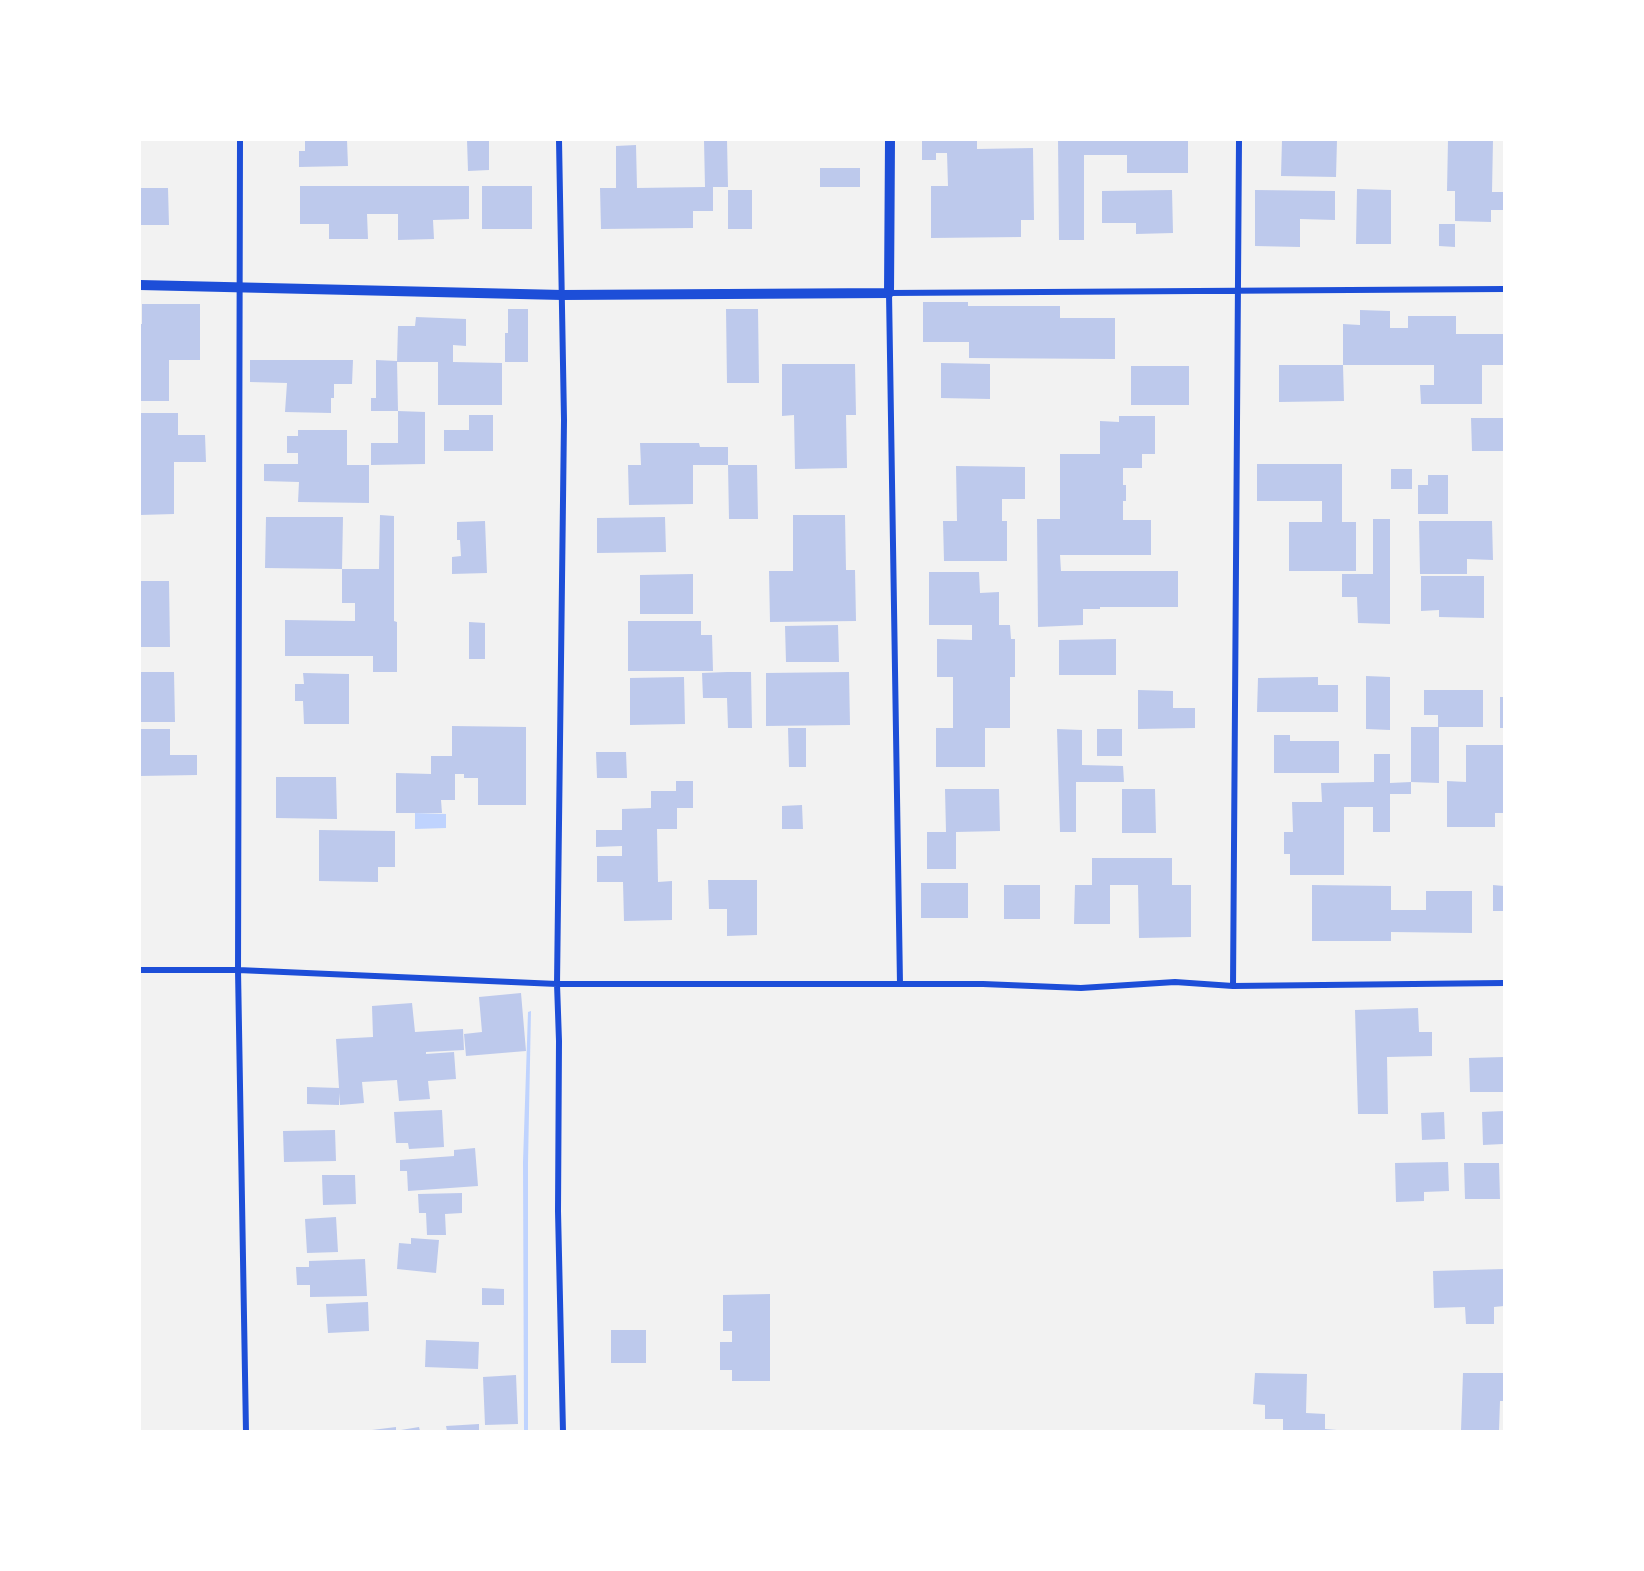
<!DOCTYPE html>
<html>
<head>
<meta charset="utf-8">
<style>
	body { margin:0 }
	#map { position:relative; width:1644px; height:1571px; overflow:hidden; background:#f2f2f2; font-family:Arial,sans-serif }
	canvas { display:block }
	.frame { position:absolute; inset:0; border:141px solid #fff; pointer-events:none }
</style>
</head>
<body>
<div id="map">
<canvas width="1644" height="1571"></canvas>
<div class="frame"></div>
</div>
<script>
const c = document.querySelector('canvas').getContext('2d');
c.lineJoin = 'round';
function fill(path, color) {
  c.fillStyle = color;
  c.fill(path, 'evenodd');
}
function toPath(rows) {
  const path = new Path2D();
  for (const r of rows) {
    path.moveTo(r[0], r[1]);
    for (let i = 2; i < r.length; i += 2) path.lineTo(r[i], r[i + 1]);
  }
  return path;
}
function strokePath(path, color, width, dash) {
  c.strokeStyle = color;
  c.lineWidth = width;
  c.lineCap = dash ? 'butt' : 'round';
  c.setLineDash(dash || []);
  c.stroke(path);
}
fill(toPath([
	[415,813,446,814,446,828,415,829],
	[531,1011,528,1163,528,1431,524,1432,523,1162,528,1012]
]), '#bfd3fe');
fill(toPath([
	[305,140,347,140,348,166,299,167,299,151,305,151],
	[467,140,489,140,489,170,468,171],
	[704,140,727,140,728,187,713,187,713,211,693,211,693,228,601,229,600,188,616,188,616,146,636,145,637,188,705,187],
	[922,140,977,140,977,149,1033,148,1034,220,1021,220,1021,237,931,238,931,186,948,186,947,153,936,153,936,160,922,160],
	[1058,140,1188,140,1188,173,1127,173,1127,155,1084,155,1084,240,1059,240],
	[1282,140,1337,140,1336,177,1281,176],
	[1448,140,1493,140,1492,192,1504,192,1504,210,1491,210,1491,222,1455,221,1455,191,1447,191],
	[820,168,860,168,860,187,820,187],
	[300,186,469,186,469,219,433,220,434,239,398,240,398,214,367,214,368,239,329,239,329,224,300,224],
	[482,186,532,186,532,229,482,229],
	[140,188,168,188,169,225,140,225],
	[1357,189,1391,190,1391,244,1356,244],
	[728,190,752,190,752,229,728,229],
	[1172,190,1173,233,1136,234,1136,223,1102,223,1102,191],
	[1255,190,1335,191,1335,220,1300,219,1300,247,1255,246],
	[1439,224,1455,224,1455,247,1439,246],
	[923,302,968,302,968,306,1060,306,1060,318,1115,318,1115,359,969,358,969,342,923,342],
	[142,304,200,304,200,360,169,360,169,401,140,401,140,324,142,324],
	[508,309,528,309,528,362,505,362,505,333,508,333],
	[726,309,758,309,759,383,727,383],
	[1360,310,1390,311,1390,328,1408,328,1408,316,1456,316,1456,334,1504,334,1504,365,1482,365,1482,404,1421,404,1420,385,1434,385,1434,365,1343,365,1343,324,1360,325],
	[416,317,466,319,466,346,453,345,453,362,502,363,502,405,438,405,438,362,397,362,398,326,415,326],
	[250,360,353,360,352,384,334,384,334,398,331,398,331,413,285,412,287,383,250,382],
	[376,360,397,361,398,411,371,411,371,398,376,398],
	[941,363,990,364,990,399,941,398],
	[782,364,855,364,856,415,846,415,847,468,795,469,794,415,782,416],
	[1279,365,1343,365,1344,401,1279,402],
	[1131,366,1189,366,1189,405,1131,405],
	[398,411,425,412,425,464,371,465,371,443,398,443],
	[140,413,178,413,178,435,205,435,206,462,174,462,174,514,140,515],
	[469,415,493,415,493,451,444,451,444,430,469,430],
	[1119,416,1155,416,1155,454,1142,454,1142,468,1123,468,1123,485,1126,485,1126,501,1123,501,1123,520,1151,520,1151,555,1060,555,1061,571,1178,571,1178,607,1100,607,1100,609,1083,609,1083,625,1038,627,1037,519,1060,519,1060,454,1100,454,1100,421,1119,422],
	[1471,418,1503,418,1503,451,1472,451],
	[298,430,347,430,347,465,369,465,369,503,298,502,299,482,264,481,264,464,298,464,298,453,287,453,287,436,298,436],
	[640,443,699,443,700,447,728,447,728,465,693,465,693,504,629,505,628,465,641,465],
	[1257,464,1342,464,1342,522,1356,522,1356,571,1289,571,1289,522,1322,522,1322,501,1257,501],
	[728,465,757,465,758,519,729,519],
	[956,466,1025,467,1025,499,1002,499,1002,521,1007,521,1007,561,944,561,943,521,957,521],
	[1391,469,1412,469,1412,489,1391,489],
	[1428,475,1448,475,1448,514,1418,514,1418,485,1428,485],
	[380,515,394,516,394,621,397,622,397,672,373,672,373,656,285,656,285,620,355,621,355,603,342,603,342,569,379,569],
	[793,515,845,515,846,570,855,570,856,621,770,622,769,571,793,571],
	[266,517,343,517,342,569,265,568],
	[665,517,666,552,597,553,597,518],
	[1373,519,1390,519,1390,624,1358,623,1357,597,1342,597,1342,574,1373,574],
	[485,521,487,573,452,574,452,557,461,556,460,540,457,540,457,522],
	[1419,521,1492,521,1493,560,1467,559,1467,574,1420,574],
	[929,572,979,572,980,593,999,592,999,625,1010,625,1011,639,1015,639,1015,677,1010,677,1010,728,985,728,985,767,936,767,936,728,953,728,953,677,937,677,937,639,972,640,972,625,929,625],
	[693,574,693,614,640,614,640,575],
	[1421,576,1484,576,1484,618,1439,617,1439,610,1421,611],
	[140,581,169,581,170,647,141,647],
	[628,621,701,621,701,635,712,635,713,671,628,671],
	[469,622,485,623,485,659,469,659],
	[838,625,839,662,786,662,785,626],
	[1116,639,1116,675,1059,675,1059,640],
	[140,672,174,672,175,722,140,722],
	[727,672,751,672,752,728,728,728,727,698,703,698,702,673],
	[849,672,850,725,766,726,766,673],
	[303,673,349,674,349,724,304,724,303,701,295,701,295,684,304,684],
	[1366,676,1390,677,1390,730,1366,729],
	[684,677,685,724,630,725,630,678],
	[1318,677,1318,685,1338,685,1338,712,1257,712,1258,678],
	[1138,690,1173,691,1173,708,1195,708,1195,728,1138,729],
	[1424,690,1483,690,1483,727,1438,727,1438,715,1424,715],
	[1500,697,1504,697,1504,728,1500,728],
	[452,726,526,727,526,805,478,805,478,778,464,778,464,774,455,774,455,800,441,800,442,813,396,813,396,773,431,774,431,756,452,756],
	[1411,727,1439,727,1439,783,1411,782],
	[788,728,806,728,806,767,789,767],
	[140,729,170,729,170,755,197,755,197,775,140,776],
	[1057,729,1082,730,1082,765,1123,766,1124,782,1076,782,1076,832,1060,832],
	[1097,729,1122,729,1122,756,1097,756],
	[1274,735,1290,735,1290,741,1339,741,1339,773,1274,773],
	[1466,745,1504,745,1504,813,1495,813,1495,827,1447,827,1447,781,1466,782],
	[596,752,626,752,627,778,597,778],
	[1374,754,1390,754,1390,783,1411,782,1411,794,1390,794,1390,832,1373,832,1373,807,1344,807,1344,875,1290,875,1290,854,1284,854,1284,832,1293,832,1292,802,1322,802,1321,783,1374,782],
	[276,777,336,777,337,819,276,818],
	[676,781,693,781,693,808,677,808,677,829,657,829,658,882,672,881,672,920,624,921,623,882,597,882,597,856,622,856,622,846,596,847,596,830,622,830,622,809,651,808,651,791,676,791],
	[945,789,999,789,1000,831,956,832,956,869,927,869,927,832,946,832],
	[1122,789,1155,789,1156,833,1122,833],
	[802,805,803,829,782,829,782,806],
	[319,830,395,831,395,867,378,867,378,882,319,881],
	[1092,858,1172,858,1172,885,1191,885,1191,937,1139,938,1138,885,1110,885,1110,924,1074,924,1075,885,1092,885],
	[708,880,757,880,757,935,727,936,727,909,709,909],
	[921,883,968,883,968,918,921,918],
	[1004,885,1040,885,1040,919,1004,919],
	[1312,885,1391,886,1391,910,1426,910,1426,891,1472,891,1472,933,1391,932,1391,941,1312,941],
	[1493,885,1504,886,1504,911,1493,911],
	[521,993,526,1051,466,1056,464,1034,482,1032,479,997],
	[412,1003,415,1032,463,1029,464,1050,426,1052,426,1054,454,1052,456,1079,428,1081,430,1099,399,1101,397,1080,362,1082,364,1103,340,1105,339,1093,339,1105,307,1104,307,1087,339,1088,336,1039,373,1037,372,1006],
	[1418,1008,1419,1032,1432,1032,1432,1056,1387,1057,1388,1114,1358,1114,1355,1010],
	[1504,1057,1504,1092,1470,1092,1469,1058],
	[442,1110,444,1147,409,1149,408,1143,396,1143,394,1112],
	[1504,1111,1503,1144,1483,1145,1482,1112],
	[1444,1112,1445,1139,1422,1140,1421,1113],
	[335,1130,336,1161,284,1162,283,1131],
	[475,1148,478,1186,408,1191,407,1171,400,1171,400,1160,454,1156,454,1150],
	[1448,1162,1449,1191,1424,1192,1424,1201,1396,1202,1395,1163],
	[1464,1163,1499,1163,1500,1199,1465,1199],
	[322,1175,355,1175,356,1204,323,1205],
	[462,1193,462,1213,445,1214,446,1235,427,1235,426,1213,419,1213,418,1194],
	[336,1217,338,1252,307,1253,305,1219],
	[411,1238,439,1240,436,1273,397,1269,399,1243,411,1244],
	[365,1259,367,1296,310,1297,310,1285,297,1285,296,1267,309,1267,309,1261],
	[1504,1269,1504,1306,1494,1307,1494,1324,1466,1324,1465,1307,1434,1308,1433,1271],
	[482,1288,504,1289,504,1305,482,1305],
	[770,1294,770,1381,732,1381,732,1370,720,1370,720,1342,732,1342,732,1331,723,1331,723,1295],
	[368,1302,369,1331,328,1333,326,1304],
	[611,1330,646,1330,646,1363,611,1363],
	[426,1340,479,1342,478,1369,425,1367],
	[1255,1373,1307,1374,1306,1413,1325,1414,1325,1429,1337,1430,1337,1431,1283,1431,1283,1419,1265,1419,1265,1405,1253,1404],
	[1463,1373,1504,1373,1504,1401,1500,1401,1499,1431,1461,1431],
	[516,1375,518,1424,485,1425,483,1377],
	[479,1424,479,1431,447,1431,446,1426],
	[396,1427,396,1431,372,1431,372,1430],
	[419,1427,420,1431,401,1431,401,1430]
]), '#bdc9ec');
strokePath(toPath([
	[240,140,238,970,246,1432],
	[559,140,564,420,557,984,559,1041,558,1211,563,1432],
	[1504,289,889,293,900,984,983,984,1081,988,1175,982,1233,986,1504,983],
	[140,970,238,970,557,984,900,984],
	[1233,986,1239,140]
]), '#1d4ed8', 6);
strokePath(toPath([
	[140,285,562,295,889,293,890,140]
]), '#1d4ed8', 10);
</script>
</body>
</html>
